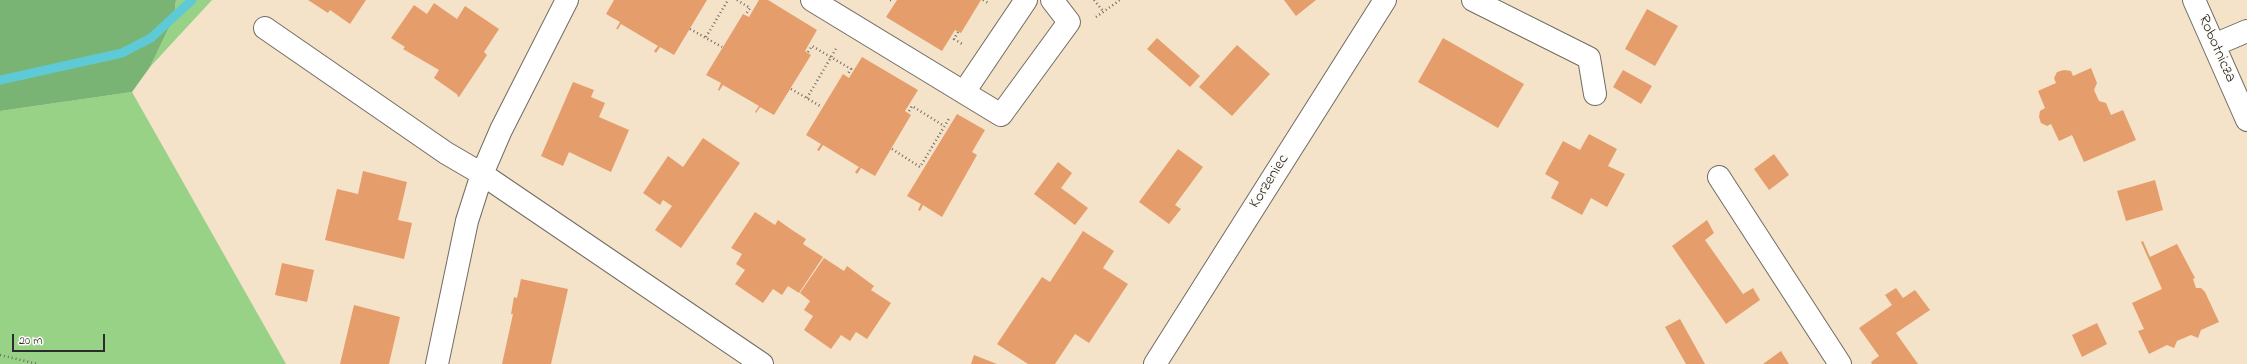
<!DOCTYPE html>
<html>
<head>
<meta charset="utf-8">
<style>
	body { margin:0 }
	#map { position:relative; width:2247px; height:364px; overflow:hidden; background:#f4e3c9; font-family:"Indie Flower",sans-serif }
	canvas { display:block }
	.scale { position:absolute; left:12px; top:334px; width:93px; height:18px; box-sizing:border-box; border:2px solid #2b2b2b; border-top:0; padding-left:5px; font-size:12px; line-height:14px; white-space:nowrap; color:#2b2b2b; -webkit-text-stroke:3px #fdfcf7; paint-order:stroke }
</style>
</head>
<body>
<div id="map">
<canvas width="2247" height="364"></canvas>
<div class="scale">20 m</div>
</div>
<script>
const c = document.querySelector('canvas').getContext('2d');
c.lineJoin = 'round';
function fill(path, color) {
  c.fillStyle = color;
  c.fill(path, 'evenodd');
}
function toPath(rows) {
  const path = new Path2D();
  for (const r of rows) {
    path.moveTo(r[0], r[1]);
    for (let i = 2; i < r.length; i += 2) path.lineTo(r[i], r[i + 1]);
  }
  return path;
}
function strokePath(path, color, width, dash) {
  c.strokeStyle = color;
  c.lineWidth = width;
  c.lineCap = dash ? 'butt' : 'round';
  c.setLineDash(dash || []);
  c.stroke(path);
}
function drawText(font, color, halo, rows, align = 'center') {
  c.font = font + ' "Indie Flower",sans-serif';
  c.lineWidth = 4;
  c.setLineDash([]);
  c.textBaseline = 'middle';
  c.strokeStyle = halo;
  c.fillStyle = color;
  for (const [text, x, y, turn = 0] of rows) {
    c.save();
    c.translate(x, y);
    c.rotate((+turn || 0) * Math.PI / 180);
    c.textAlign = isNaN(turn) ? turn : align;
    if (halo) c.strokeText(text, 0, 0);
    c.fillText(text, 0, 0);
    c.restore();
  }
}
fill(toPath([
	[176,0,212,0,150,67,174,17],
	[132,92,286,364,0,364,0,111]
]), '#97d287');
fill(toPath([
	[0,0,176,0,174,17,150,67,132,92,0,111]
]), '#79b474');
strokePath(toPath([
	[0,80,122,53,151,38,192,0]
]), '#5ecad6', 9);
fill(toPath([
	[308,0,366,0,350,24,330,10,328,13],
	[614,0,707,0,674,55,660,47,656,53,654,51,658,46,621,24,618,29,616,29,620,22,606,14],
	[759,0,768,0,817,30,805,51,811,55,774,115,760,107,756,113,755,112,759,106,723,85,719,91,718,90,721,83,706,75,743,14,749,17],
	[897,0,981,0,961,33,955,30,942,51,886,17],
	[1284,0,1316,0,1296,16],
	[434,3,457,19,465,6,499,29,484,52,487,55,459,97,457,96,458,95,434,78,439,70,403,49,405,47,391,38,414,5,427,14],
	[1647,9,1678,26,1655,66,1625,49],
	[1157,38,1200,76,1190,87,1147,49],
	[1443,38,1524,84,1498,128,1418,82],
	[1237,45,1270,74,1232,116,1199,87],
	[862,57,918,90,905,111,911,115,875,176,861,168,857,174,855,172,859,167,823,145,819,151,817,150,821,144,806,135,843,74,849,78],
	[2091,68,2097,83,2094,90,2099,101,2106,103,2111,115,2123,110,2136,140,2084,162,2072,135,2059,141,2051,124,2047,126,2041,123,2039,117,2040,111,2045,108,2038,91,2056,83,2054,78,2057,72,2064,70,2071,71,2073,76],
	[1623,70,1652,86,1641,104,1613,87],
	[573,82,594,90,591,97,605,103,599,117,629,130,611,172,569,152,563,166,541,156],
	[957,114,985,130,972,152,977,155,942,217,923,205,920,211,918,210,921,204,907,196],
	[1589,134,1617,149,1608,166,1625,174,1607,207,1591,198,1582,215,1551,198,1559,182,1545,174,1563,141,1580,150],
	[703,138,740,163,681,248,655,230,672,206,663,200,660,205,643,193,668,156,683,167],
	[1178,149,1203,167,1175,205,1181,209,1169,224,1139,202],
	[1774,154,1789,175,1769,190,1754,169],
	[1058,162,1072,173,1061,188,1088,208,1075,225,1034,194],
	[363,171,407,182,398,220,412,223,404,259,325,240,337,189,358,194],
	[2155,180,2163,210,2126,221,2117,191],
	[755,212,775,225,778,220,792,230,806,239,803,244,823,257,799,293,788,286,782,295,773,289,763,303,735,284,745,270,736,264,742,254,731,248],
	[1707,220,1714,233,1705,240,1743,294,1753,288,1760,300,1726,324,1672,246],
	[1083,231,1114,251,1103,268,1128,284,1089,343,1075,334,1055,364,1028,364,997,344,1042,277,1050,282],
	[2143,241,2150,257,2177,244,2195,278,2193,279,2196,288,2201,288,2205,292,2219,322,2201,330,2198,338,2191,335,2177,341,2174,348,2167,345,2149,354,2138,331,2144,329,2132,303,2162,289,2141,242],
	[824,258,844,271,847,266,874,286,871,290,891,303,867,339,856,332,850,341,841,335,831,349,804,330,813,316,804,310,810,301,800,293],
	[282,263,314,270,307,302,275,295],
	[521,279,568,289,551,364,502,364,513,314,511,314,514,297,517,298],
	[1896,288,1903,298,1915,290,1930,310,1896,333,1918,364,1872,364,1871,362,1879,356,1859,328,1892,305,1885,295],
	[354,305,400,317,389,364,340,364],
	[1680,319,1705,364,1686,364,1665,327],
	[2097,323,2107,344,2082,357,2072,335],
	[1781,351,1789,364,1763,364],
	[974,355,997,364,971,364]
]), '#e59d6b');
const minor = toPath([
	[812,0,1001,115,1069,22,1052,0],
	[1473,0,1589,58,1595,94],
	[2194,0,2247,120],
	[265,28,446,153,482,174,762,364],
	[2214,45,2247,31],
	[964,92,1026,0],
	[1719,177,1840,364],
	[437,364,467,221,482,174,501,130,567,0],
	[1155,364,1385,0]
]);
strokePath(minor, '#716b62', 24);
strokePath(toPath([
	[737,0,750,8,746,14],
	[890,0,892,0],
	[983,0,990,4],
	[1094,0,1103,11],
	[1096,17,1120,0],
	[690,29,722,47],
	[958,32,954,39,964,45],
	[706,37,728,0],
	[808,52,812,46,851,69,847,75],
	[791,89,822,107],
	[807,98,837,47],
	[909,111,912,106,944,126],
	[892,149,920,167,950,117],
	[0,355,38,364]
]), '#716b62', 2.5, [1, 3]);
strokePath(minor, '#fff', 22);
drawText('16px', '#2b2b2b', '#fdfcf7', [
	["Robotnicza",2216,49,66],
	["Korzeniec",1270,182,-58]
]);
</script>
</body>
</html>
